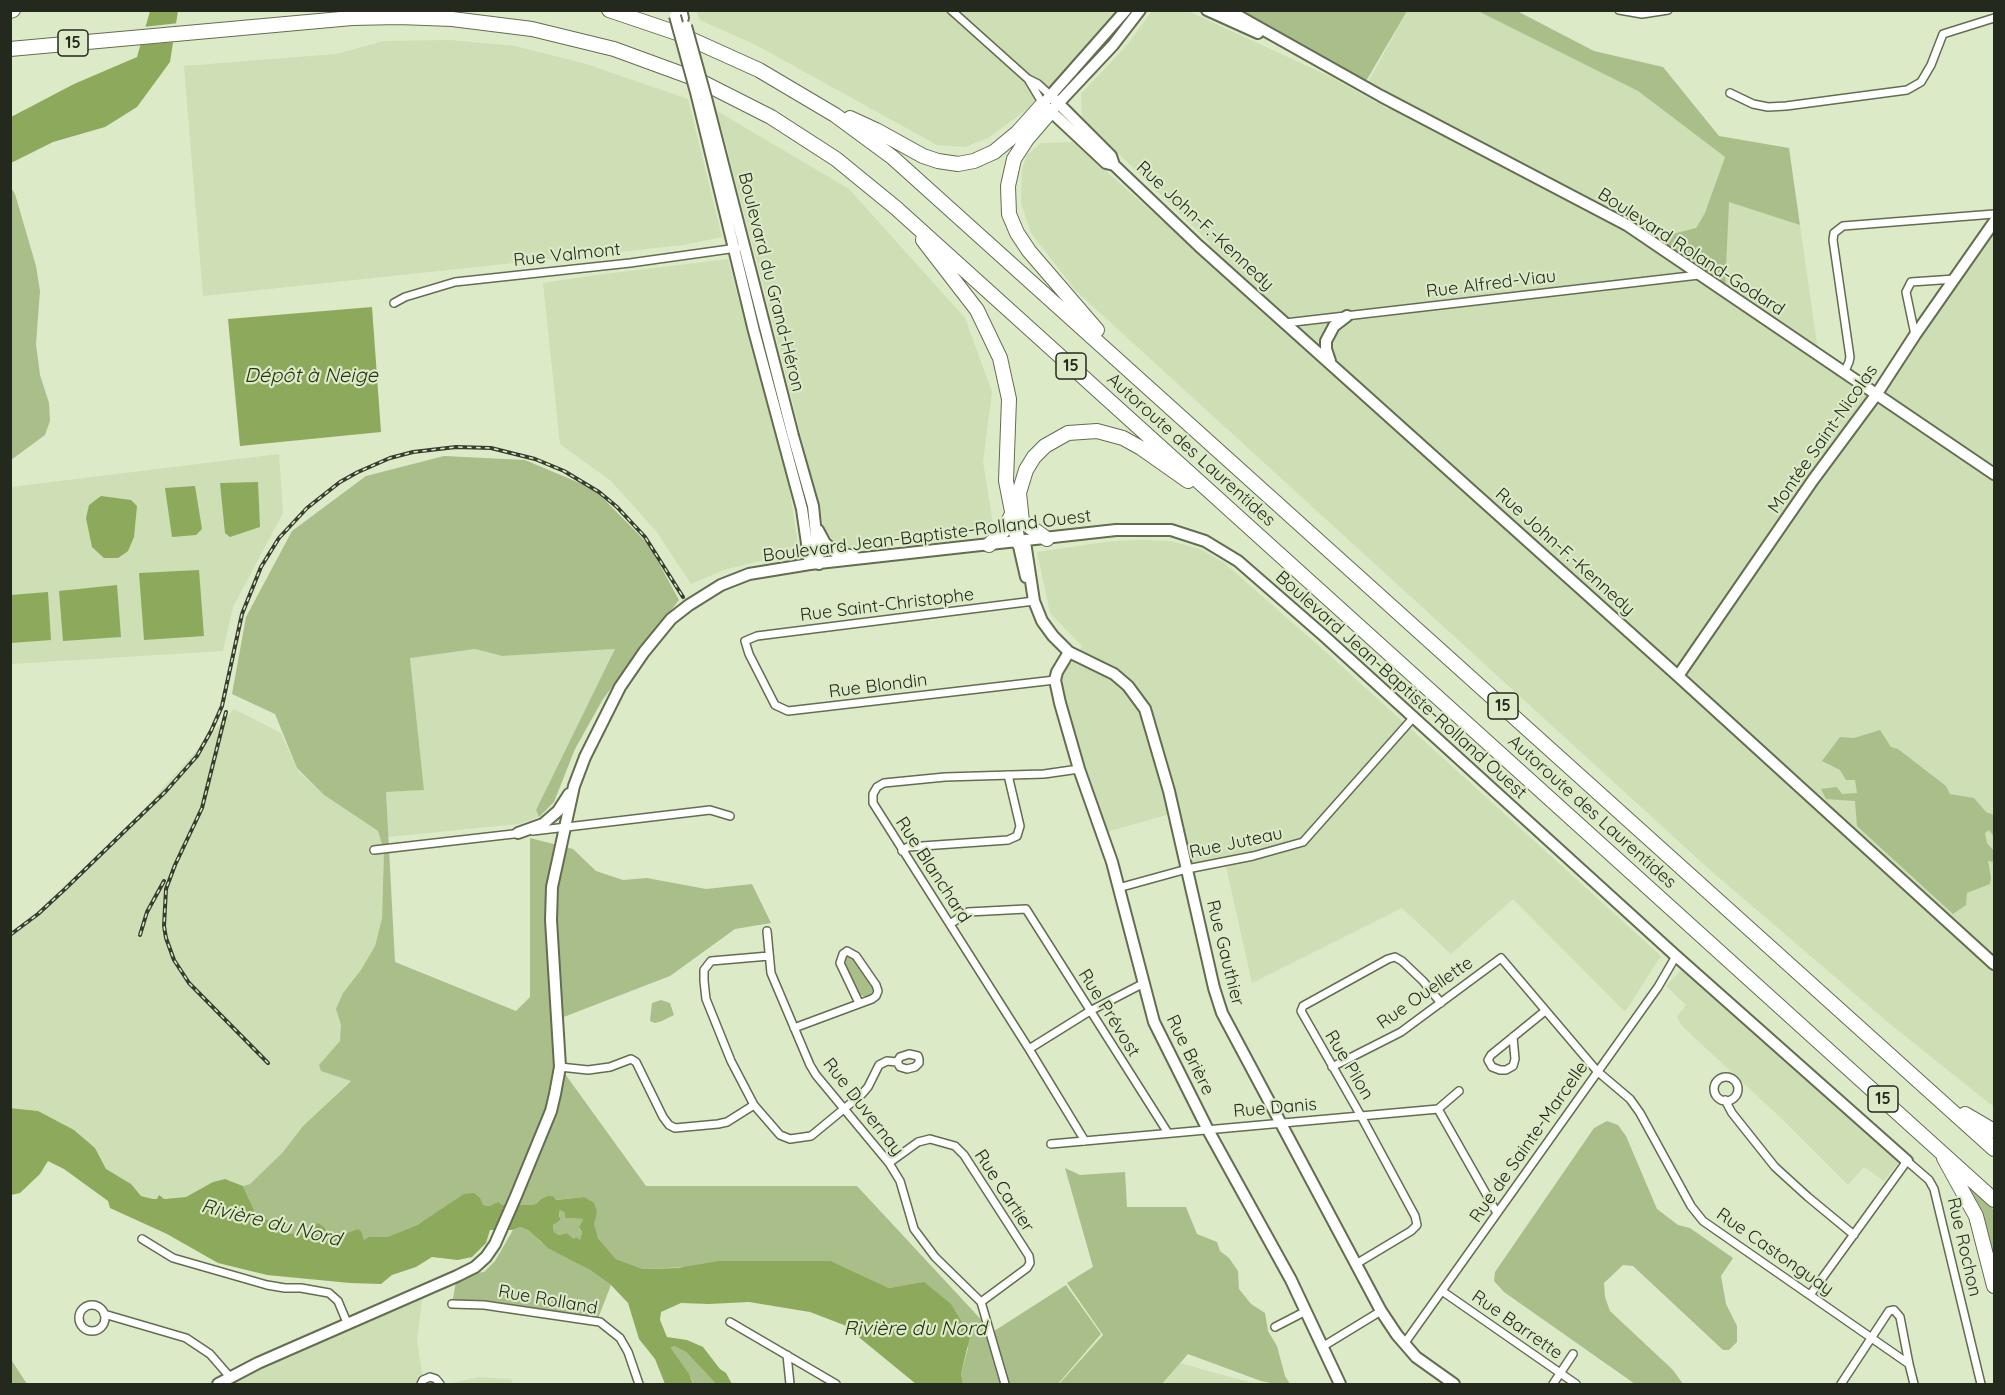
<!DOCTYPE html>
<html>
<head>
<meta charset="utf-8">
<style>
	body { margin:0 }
	#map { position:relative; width:2005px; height:1395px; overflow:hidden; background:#dceac8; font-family:Quicksand,sans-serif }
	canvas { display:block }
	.frame { position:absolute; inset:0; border:12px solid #24291d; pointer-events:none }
</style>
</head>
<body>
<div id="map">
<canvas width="2005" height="1395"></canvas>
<div class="frame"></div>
</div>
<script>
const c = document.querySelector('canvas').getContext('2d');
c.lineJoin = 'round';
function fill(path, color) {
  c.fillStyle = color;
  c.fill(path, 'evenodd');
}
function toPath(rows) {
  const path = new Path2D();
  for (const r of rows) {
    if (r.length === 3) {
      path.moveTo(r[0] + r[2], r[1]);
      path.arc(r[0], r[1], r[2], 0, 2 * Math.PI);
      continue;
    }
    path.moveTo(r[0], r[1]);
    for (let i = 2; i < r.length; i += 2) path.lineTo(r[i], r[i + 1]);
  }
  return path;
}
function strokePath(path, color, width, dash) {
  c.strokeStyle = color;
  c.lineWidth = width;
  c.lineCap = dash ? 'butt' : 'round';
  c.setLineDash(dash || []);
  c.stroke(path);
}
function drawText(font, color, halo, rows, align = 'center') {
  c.font = font + ' Quicksand,sans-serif';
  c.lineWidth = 4.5;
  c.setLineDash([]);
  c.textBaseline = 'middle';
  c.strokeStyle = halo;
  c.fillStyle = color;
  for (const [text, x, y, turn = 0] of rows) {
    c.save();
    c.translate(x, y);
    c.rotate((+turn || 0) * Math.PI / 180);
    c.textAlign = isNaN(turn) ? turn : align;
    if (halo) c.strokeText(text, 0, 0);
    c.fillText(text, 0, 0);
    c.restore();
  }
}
fill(toPath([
	[1478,10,1638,91,1725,157,1713,193,1800,225,1818,351,1876,395,1994,223,1994,1107,1890,1024,1710,870,1076,291,1031,233,1021,203,1022,171,1026,156,1041,143,1073,142,1194,249,1211,244,1082,118,1081,94,1127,45,1152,11,1188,11,1331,77,1388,109,1397,97,1368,82,1407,11],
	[696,11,1117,11,1104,33,1029,108,988,138,965,147,937,145,756,45,700,20],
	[450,40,515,46,586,64,688,99,722,237,684,245,203,296,184,66,336,54,384,41],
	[717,111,849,189,965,318,992,392,983,462,993,524,946,536,842,548,825,532,765,292],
	[728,259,755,363,769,384,780,429,799,551,724,570,691,584,656,531,611,481,560,444,543,283,597,275],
	[279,454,283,513,233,607,223,651,11,664,11,487],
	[1144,540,1170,541,1200,549,1223,562,1326,652,1661,956,1625,1012,1513,899,1451,954,1402,908,1252,983,1225,862,1185,871,1180,811,1107,832,1063,700,1059,680,1082,646,1050,613,1037,552,1112,541],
	[475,649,502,656,616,649,536,810,539,817,519,824,388,837,386,792,424,790,410,658],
	[234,709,281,733,298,771,324,795,378,831,384,851,382,917,375,946,343,1025,342,1040,321,1071,351,1080,303,1126,283,1152,250,1184,243,1186,225,1179,213,1182,186,1197,153,1199,141,1196,130,1184,106,1169,95,1148,38,1111,11,1108,10,935,38,914,125,830],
	[1681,970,1900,1161,1884,1181,1864,1167,1848,1185,1782,1119,1682,1026,1677,1017,1686,1005,1666,986],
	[423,1293,417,1340,423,1380,421,1384,218,1384],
	[1180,1363,1208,1371,1257,1384,1163,1384],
	[478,1377,511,1379,513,1384,447,1384]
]), '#cedeb5');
fill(toPath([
	[1238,11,1407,11,1366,81],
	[1478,11,1517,11,1594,51,1663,67,1719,136,1789,148,1800,225,1729,202,1725,290,1661,246,1673,234,1696,228,1705,213,1725,157,1638,91],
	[10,186,15,194,36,266,40,291,36,344,40,375,49,403,50,421,45,435,11,460],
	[444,456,525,460,594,489,649,545,679,600,603,699,575,749,554,802,539,817,536,810,615,649,502,656,475,649,410,658,424,790,386,792,395,962,516,1011,530,997,530,838,573,849,596,871,623,880,647,878,706,889,752,884,771,923,735,929,670,976,561,1018,560,1067,646,1186,857,1186,988,1327,991,1333,1066,1285,1101,1334,1058,1384,963,1384,961,1374,968,1348,924,1283,889,1288,831,1261,643,1269,616,1259,598,1238,584,1197,555,1200,553,1196,547,1196,541,1199,536,1204,529,1205,490,1206,483,1205,465,1194,417,1225,387,1237,376,1237,364,1240,357,1229,331,1239,312,1227,306,1233,299,1231,291,1234,255,1212,243,1186,250,1184,283,1152,303,1126,351,1081,321,1071,319,1065,340,1041,341,1025,336,1009,343,993,361,970,375,946,382,918,384,851,378,831,324,795,297,768,275,714,232,694,246,617,292,531,366,476],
	[1880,730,1891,747,1898,749,1946,786,1950,794,1974,798,1986,812,1994,815,1994,837,1989,830,1985,833,1987,843,1994,851,1994,862,1988,861,1991,878,1990,884,1967,893,1966,905,1953,914,1857,826,1855,801,1826,799,1821,789,1837,787,1842,794,1857,793,1855,780,1846,780,1840,770,1822,761,1840,737,1854,738],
	[847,956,854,958,872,986,873,991,869,996,862,996,859,993,845,964],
	[661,1000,670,1003,674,1015,662,1021,655,1023,650,1021,652,1003],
	[1607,1121,1618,1125,1626,1136,1657,1209,1678,1225,1690,1228,1733,1258,1721,1276,1726,1304,1737,1326,1737,1342,1729,1350,1723,1350,1633,1266,1623,1265,1604,1283,1605,1297,1610,1311,1673,1370,1683,1384,1635,1384,1504,1292,1494,1281,1495,1272,1594,1128],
	[1065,1168,1080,1175,1125,1172,1127,1207,1186,1207,1197,1234,1217,1242,1220,1251,1229,1258,1238,1271,1239,1289,1251,1304,1265,1313,1268,1331,1277,1346,1285,1376,1290,1384,1275,1384,1261,1381,1188,1354,1162,1384,1059,1384,1103,1335,1067,1283,1093,1267],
	[1959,1178,1994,1210,1994,1267],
	[560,1210,565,1213,565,1218,583,1219,579,1229,582,1232,580,1240,574,1239,567,1233,559,1235,554,1232,553,1225,560,1217,559,1213],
	[520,1227,528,1230,542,1243,590,1270,611,1285,597,1321,452,1304,457,1276,484,1272,495,1261,513,1230],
	[674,1346,686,1352,716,1384,693,1384,692,1380,673,1351,671,1348],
	[11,1360,12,1361,27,1384,11,1384]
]), '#aabe8a');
fill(toPath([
	[150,11,178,11,170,62,137,107,105,127,53,142,11,163,11,117,74,84,137,57],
	[372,307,381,432,240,446,228,319],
	[258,482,260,527,230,537,225,533,220,483],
	[195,486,202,529,196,535,172,537,165,488],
	[101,496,131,500,137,506,134,537,128,551,118,558,104,558,92,547,86,518,89,505],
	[199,570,204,636,144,640,139,573],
	[117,585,121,637,63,641,59,591],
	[48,592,51,640,11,643,11,595],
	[10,1108,38,1111,74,1130,95,1148,106,1169,131,1184,141,1196,153,1199,157,1199,159,1195,164,1199,186,1197,213,1182,225,1179,243,1186,255,1212,291,1234,299,1231,306,1233,318,1223,325,1228,327,1237,331,1239,357,1229,361,1231,364,1240,369,1237,387,1237,417,1225,464,1194,474,1193,480,1198,483,1205,490,1206,498,1202,502,1205,529,1205,536,1204,541,1199,547,1196,553,1196,556,1200,584,1197,594,1203,597,1212,594,1224,598,1238,616,1259,643,1269,678,1268,719,1261,831,1261,889,1288,924,1282,951,1304,970,1336,961,1374,963,1384,916,1384,844,1325,810,1312,749,1302,709,1304,681,1303,661,1312,660,1320,667,1337,687,1340,703,1347,720,1369,726,1373,732,1384,716,1384,686,1352,674,1346,671,1348,673,1351,689,1374,693,1384,665,1384,655,1359,639,1339,628,1303,611,1285,590,1270,548,1248,528,1230,520,1227,513,1230,490,1230,486,1243,472,1257,458,1260,432,1257,416,1267,392,1275,381,1284,350,1283,267,1275,218,1263,167,1234,110,1208,108,1201,64,1169,48,1161,40,1174,20,1193,11,1195],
	[560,1210,565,1213,565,1218,583,1219,579,1228,582,1232,580,1240,576,1237,574,1239,567,1233,559,1235,554,1232,553,1225,560,1220,559,1213]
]), '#8da95b');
fill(toPath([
	[179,23,176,42,138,45,143,27]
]), '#dceac8');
const street = toPath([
	[951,10,1028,79,1038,84,1051,96],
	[1619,10,1642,14,1668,10],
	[1028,79,1043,104],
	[1730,93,1753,104,1768,107,1786,106,1907,90,1921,82,1931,65,1943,34,1994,18],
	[394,303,405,297,455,282,630,263,737,248],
	[1285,323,1699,275],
	[1915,335,1906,292,1911,282,1955,279],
	[1844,373,1849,362,1850,357,1833,240,1834,233,1843,226,1994,214],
	[1034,601,757,636,745,641,749,654,775,705,788,711,1055,680],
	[1079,769,1044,774,945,777,884,783,877,787,873,794,873,803,1029,1049,1085,1141],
	[533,831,710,810,730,816],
	[374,850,522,833],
	[902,851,908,847,1008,840,1017,836,1020,826,1008,775],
	[1118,888,1187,869,1253,856,1303,842,1413,718],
	[950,924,968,912,1026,909,1168,1133],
	[767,931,771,973,810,1065,816,1075,889,1163,900,1181,914,1229,935,1257,981,1302,1005,1384],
	[769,956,711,961,704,970,704,981,706,999,731,1061,754,1105,780,1135,790,1139,811,1136,862,1094,868,1087,879,1065,887,1061,897,1062,900,1057,909,1054,918,1056,919,1059,919,1063,915,1067,907,1069,900,1067,897,1062],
	[794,1028,872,999,876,996,878,991,876,985,856,956,847,951,843,954,840,963,859,1003],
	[1513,1037,1515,1059,1513,1066,1506,1070,1500,1070,1492,1067,1488,1060,1491,1055,1545,1011],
	[1029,1049,1090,1011,1144,983],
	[560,1067,588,1070,610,1067,631,1059,636,1062,663,1117,669,1125,675,1128,718,1124,727,1122,754,1105],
	[1332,1067,1401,1032,1501,958,1597,1071,1630,1099,1640,1113,1691,1206,1703,1221,1909,1364,1914,1384],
	[1726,1089,12],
	[1725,1100,1732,1113,1775,1167,1808,1197,1854,1235],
	[1438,1109,1497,1213],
	[1051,1144,1438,1109,1459,1091],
	[889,1163,918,1142,930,1139,955,1146,964,1155,1029,1256,1030,1263,1027,1268,981,1302],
	[142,1239,173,1258,267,1285,285,1288,301,1288,329,1293,338,1301,348,1325],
	[1356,1264,1411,1231,1417,1225,1415,1216,1361,1116,1301,1011,1303,1006,1388,959,1395,957,1402,961,1423,981,1441,1003],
	[1442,1291,1576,1384],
	[1810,1295,1907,1161,1929,1180,1934,1189,1981,1384],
	[452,1304,484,1305,600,1322,620,1338,628,1352,639,1384],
	[92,1318,13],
	[104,1314,186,1338,210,1354,230,1377],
	[730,1322,836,1384],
	[1275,1327,1306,1311],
	[1404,1344,1658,987,1676,956],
	[1322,1347,1381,1311],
	[787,1355,790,1384],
	[421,1384,423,1380,430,1377,436,1379,440,1384],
	[1553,1384,1573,1354],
	[1841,1384,1889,1311,1894,1310,1900,1317,1909,1364]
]);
const secondary = toPath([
	[681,10,683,18],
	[1126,10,1043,104,1106,163,1114,165,1199,246,1678,676,1994,964],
	[1207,10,1258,33],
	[1228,10,1381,96,1627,225,1994,474],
	[697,96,754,331,802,509,810,564],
	[706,98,793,436,813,506,819,564],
	[1054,99,1111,156,1114,165],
	[1051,111,1113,45,1140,10],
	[1330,361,1326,349,1326,341,1334,326,1347,316],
	[818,530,825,543,835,552,854,556],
	[1018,542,1026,577],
	[1025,542,1034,601,1042,621,1053,636,1069,652,1114,674,1128,686,1145,709,1169,791,1214,988,1222,1013,1381,1311,1397,1335,1416,1357,1454,1384],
	[1069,652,1057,672,1055,680,1060,703,1079,769,1112,862,1154,1022,1208,1130,1291,1280,1340,1384],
	[1678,676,1813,480,1876,395,1915,335,1994,222],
	[518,833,543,824,558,811,569,794],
	[218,1384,258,1363,457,1276,475,1267,486,1257,495,1244,516,1196,551,1111,555,1094,560,1067,551,920,552,887,574,786,585,757,620,687,644,652,671,619,689,605,721,585,749,574,810,564,1116,530,1171,530,1205,541,1238,561,1323,635,1676,956,1907,1161]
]);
const highway = toPath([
	[609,10,677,33,759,70,835,115,892,157,1994,1149],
	[10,11,13,10],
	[10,49,352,18,399,17,452,19,532,29,614,49,696,79,771,117,836,159,896,208,1994,1200],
	[1051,111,1027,139,1014,159,1008,186,1009,214,1017,233,1029,251,1097,330],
	[850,118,876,130,923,156,938,161,958,164,974,161,994,152,1017,133,1043,104],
	[923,240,977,310,1000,358,1009,399,1006,481,1018,542],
	[1022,521,1047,539],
	[1022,522,1019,493,1026,470,1034,457,1045,446,1068,433,1097,431,1123,438,1141,448,1188,481],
	[989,545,1003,531,1011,516],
	[1965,1114,1994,1131],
	[1944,1158,1976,1216,1994,1286]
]);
strokePath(street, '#636e50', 10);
strokePath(secondary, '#636e50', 14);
strokePath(highway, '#636e50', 16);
strokePath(street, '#fff', 7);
strokePath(secondary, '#fff', 10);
strokePath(highway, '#fff', 14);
const rail = toPath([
	[226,712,202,808,175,865,166,889,164,926,166,938,174,960,189,983,268,1063],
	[10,935,38,914,65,889,166,791,197,756,211,731,222,706,242,614,261,567,279,538,307,508,340,482,358,472,390,458,413,452,456,447,491,448,535,459,564,471,599,492,617,507,645,537,683,597],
	[140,935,147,912,164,881]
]);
strokePath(rail, '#383e2f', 4);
strokePath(rail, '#dceac8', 1.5, [4.5]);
const secondaryBridge = toPath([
	[675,16,697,96],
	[686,26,706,98]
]);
strokePath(secondaryBridge, '#636e50', 14, []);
strokePath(secondaryBridge, '#fff', 10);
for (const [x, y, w] of [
	[73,43,30],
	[1071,366,30],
	[1503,706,30],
	[1883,1099,30]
]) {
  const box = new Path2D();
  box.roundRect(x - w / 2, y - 13, w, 26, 4.5);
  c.fillStyle = '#dceac8';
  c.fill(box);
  strokePath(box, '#24291d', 1.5);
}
drawText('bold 16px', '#24291d', null, [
	["15",73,43],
	["15",1071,366],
	["15",1503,706],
	["15",1883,1099]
]);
drawText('18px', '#24291d', '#dceac8', [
	["Rue John-F.-Kennedy",1205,226,43],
	["Boulevard Roland-Godard",1691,252,33],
	["Rue Valmont",567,255,-6],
	["Boulevard du Grand-Héron",771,282,76],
	["Rue Alfred-Viau",1491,284,-7],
	["Montée Saint-Nicolas",1823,439,-55],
	["Autoroute des Laurentides",1191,450,42],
	["Boulevard Jean-Baptiste-Rolland Ouest",927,536,-7],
	["Rue John-F.-Kennedy",1565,552,42],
	["Rue Saint-Christophe",887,605,-7],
	["Boulevard Jean-Baptiste-Rolland Ouest",1401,685,42],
	["Rue Blondin",878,686,-7],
	["Autoroute des Laurentides",1592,812,42],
	["Rue Juteau",1236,843,-12],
	["Rue Blanchard",933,870,57],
	["Rue Gauthier",1225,953,76],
	["Rue Ouellette",1425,993,-35],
	["Rue Prévost",1109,1013,58],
	["Rue Brière",1190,1055,64],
	["Rue Pilon",1349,1065,59],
	["Rue Duvernay",863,1107,52],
	["Rue Danis",1275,1108,-5],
	["Rue de Sainte-Marcelle",1529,1142,-55],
	["Rue Cartier",1004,1191,57],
	["Rue Rochon",1964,1247,77],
	["Rue Castonguay",1775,1252,35],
	["Rue Rolland",548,1300,10],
	["Rue Barrette",1517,1325,35]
]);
drawText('italic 20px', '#293413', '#dceac8', [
	["Dépôt à Neige",311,376],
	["Rivière du Nord",271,1223,14],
	["Rivière du Nord",915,1329]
]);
</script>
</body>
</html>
